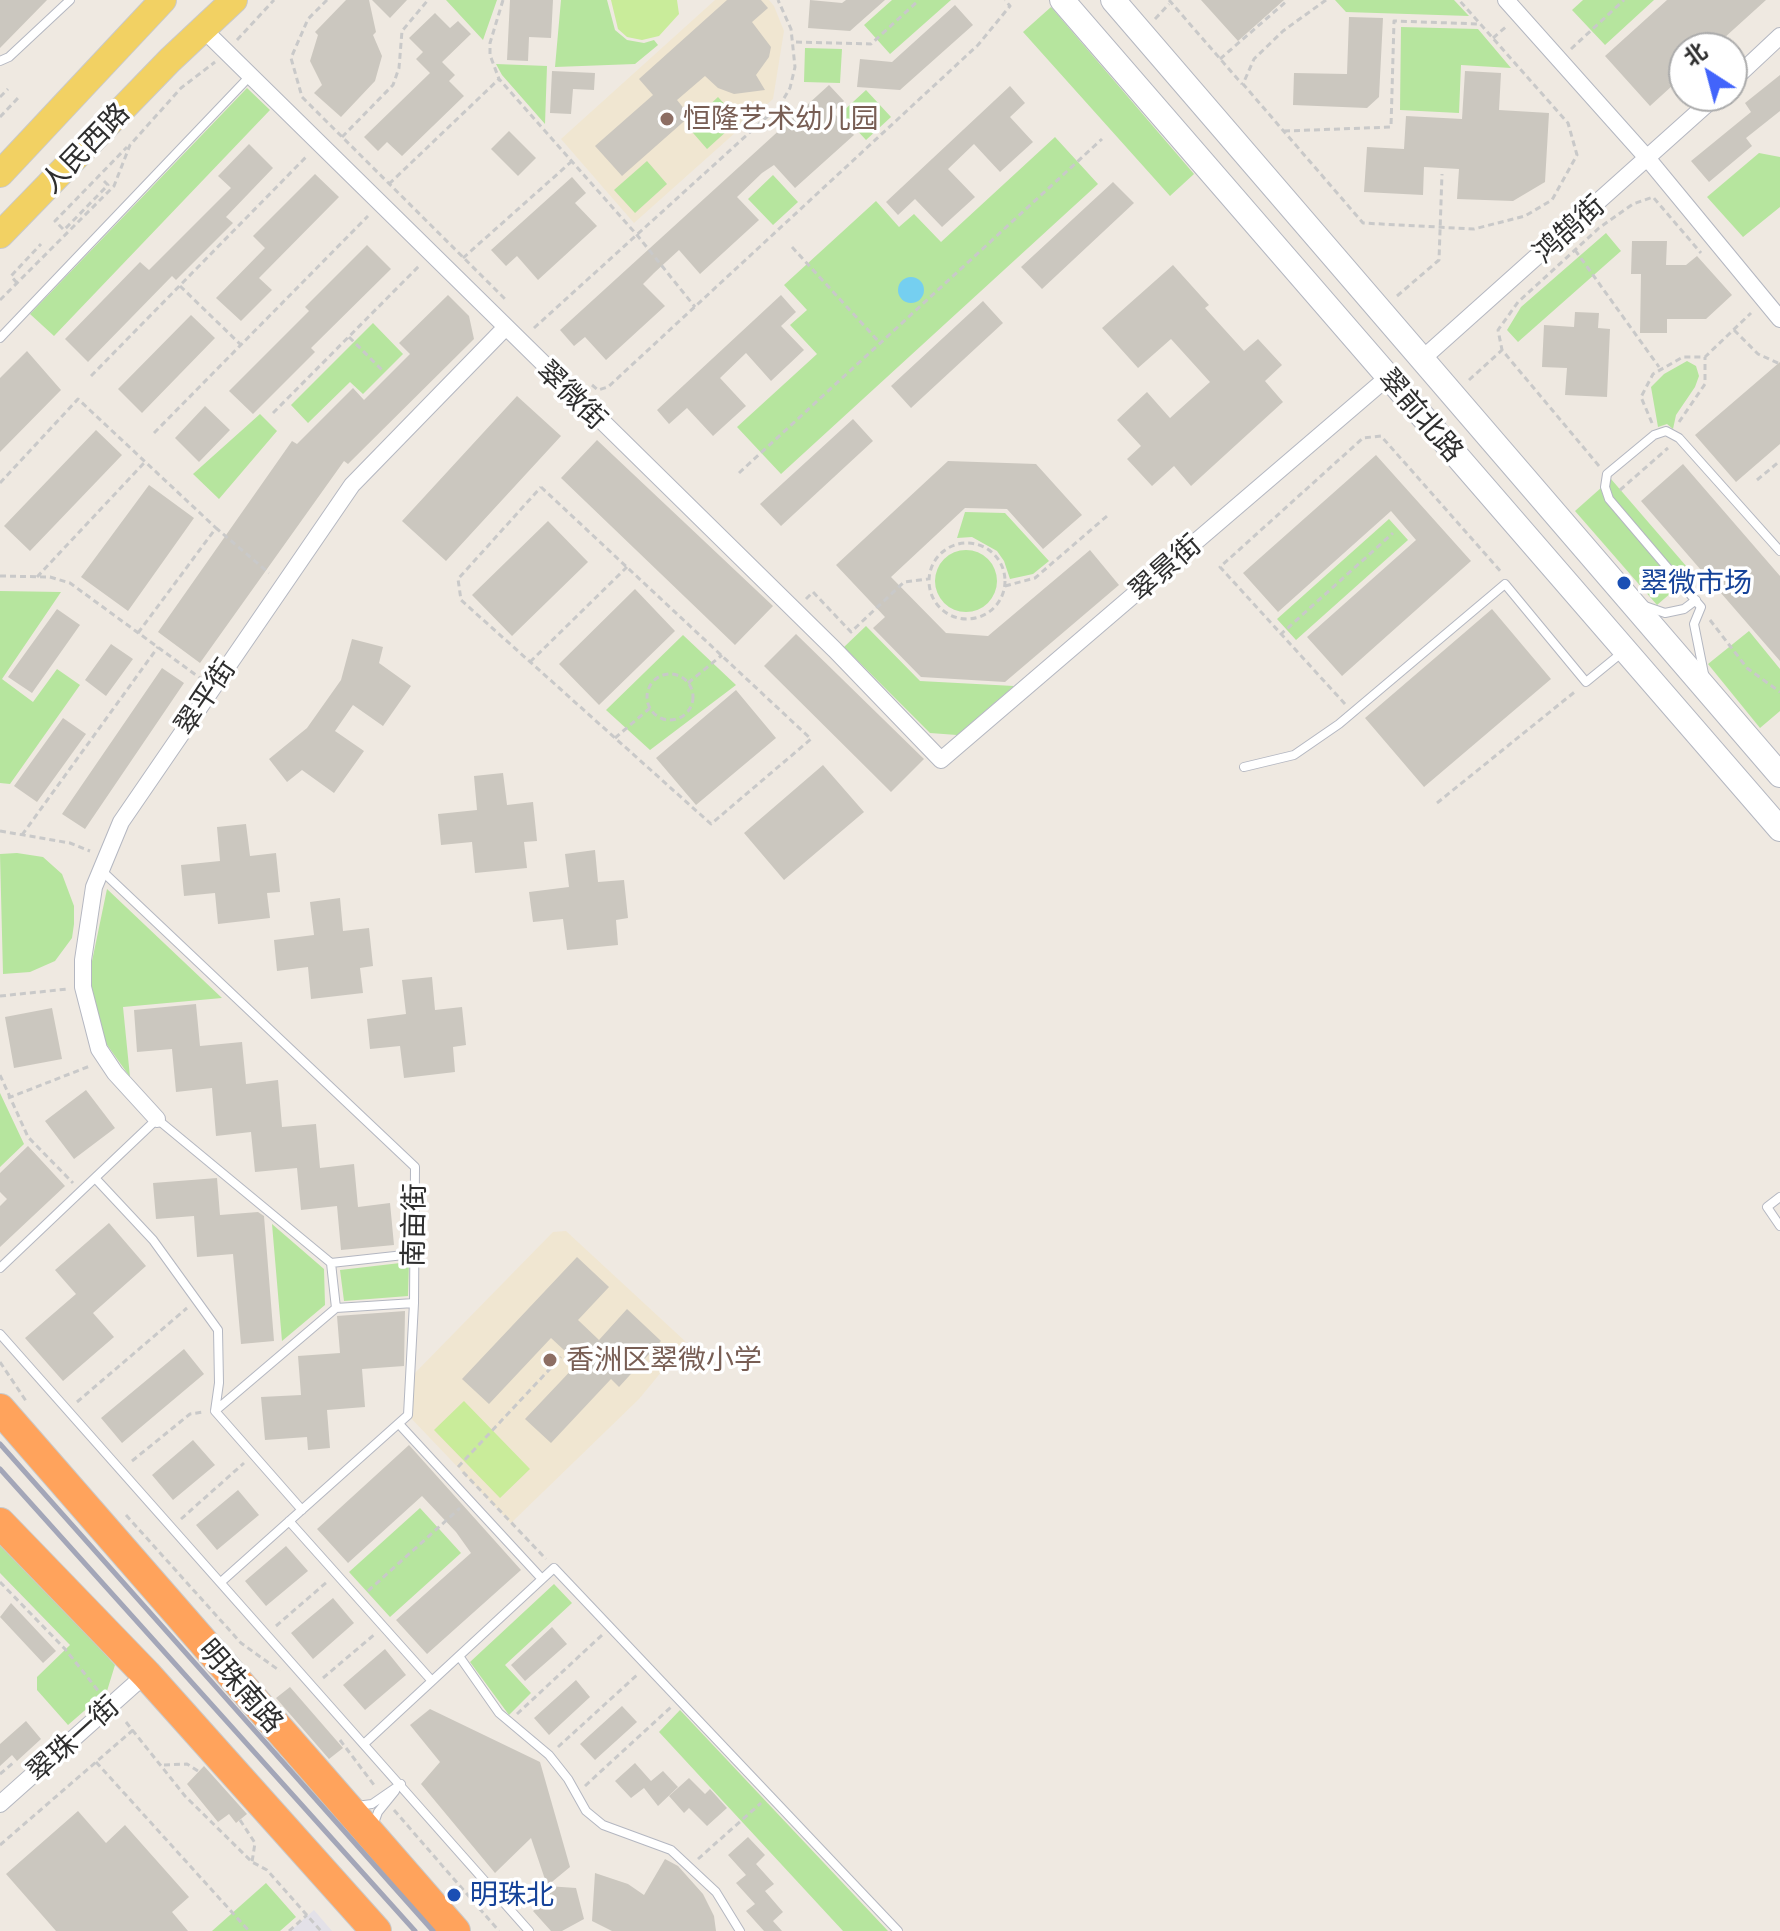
<!DOCTYPE html>
<html>
<head>
<meta charset="utf-8">
<style>
	body { margin:0 }
	#map { position:relative; width:1780px; height:1931px; overflow:hidden; background:#efe9e1; font-family:Commissioner,"Noto Sans SC",sans-serif }
	canvas { display:block }
	.north { position:absolute; left:1668px; top:32px; width:80px; height:80px; box-sizing:border-box; background:#fff; border:2px solid #ababab; border-radius:50%; rotate:324deg; font-size:22px; font-weight:700; line-height:32px; text-align:center; color:#2e2e2e }
	.north::after { content:''; display:block; margin:auto; width:28px; height:36px; background:#4264fb; clip-path:polygon(50% 0,100% 100%,50% 72%,0 100%) }
</style>
</head>
<body>
<div id="map">
<canvas width="1780" height="1931"></canvas>
<div class="north">北</div>
</div>
<script>
const c = document.querySelector('canvas').getContext('2d');
c.lineJoin = 'round';
function fill(path, color) {
  c.fillStyle = color;
  c.fill(path, 'evenodd');
}
function toPath(rows) {
  const path = new Path2D();
  for (const r of rows) {
    if (r.length === 3) {
      path.moveTo(r[0] + r[2], r[1]);
      path.arc(r[0], r[1], r[2], 0, 2 * Math.PI);
      continue;
    }
    path.moveTo(r[0], r[1]);
    for (let i = 2; i < r.length; i += 2) path.lineTo(r[i], r[i + 1]);
  }
  return path;
}
function strokePath(path, color, width, dash) {
  c.strokeStyle = color;
  c.lineWidth = width;
  c.lineCap = dash ? 'butt' : 'round';
  c.setLineDash(dash || []);
  c.stroke(path);
}
function drawText(font, color, halo, rows, align = 'center') {
  c.font = font + ' Commissioner,"Noto Sans SC",sans-serif';
  c.lineWidth = 7;
  c.setLineDash([]);
  c.textBaseline = 'middle';
  c.strokeStyle = halo;
  c.fillStyle = color;
  for (const [text, x, y, turn = 0] of rows) {
    c.save();
    c.translate(x, y);
    c.rotate((+turn || 0) * Math.PI / 180);
    c.textAlign = isNaN(turn) ? turn : align;
    if (halo) c.strokeText(text, 0, 0);
    c.fillText(text, 0, 0);
    c.restore();
  }
}
fill(toPath([
	[314,1910,332,1931,290,1931]
]), '#e3e1e8');
fill(toPath([
	[715,0,769,0,774,6,784,31,773,99,634,223,561,139],
	[566,1231,686,1342,639,1399,511,1523,408,1415,411,1377,553,1232]
]), '#f0e6d1');
fill(toPath([
	[446,0,497,0,483,40],
	[561,0,607,0,615,30,627,40,644,43,654,40,658,45,635,64,555,67],
	[892,0,951,0,890,54,864,25],
	[1335,0,1454,0,1469,16,1346,12],
	[1583,0,1654,0,1605,45,1572,10],
	[1051,7,1194,174,1170,196,1023,32],
	[1401,27,1478,29,1511,68,1461,65,1459,113,1400,110],
	[805,48,842,49,840,83,804,82],
	[496,64,547,66,545,124,502,75],
	[247,88,270,110,54,336,30,314],
	[866,90,891,117,866,140,841,113],
	[718,97,739,120,707,149,687,126],
	[1055,137,1098,184,781,474,737,427,817,354,790,325,807,310,784,285,876,201,899,227,914,214,941,242],
	[1759,153,1780,157,1780,207,1743,237,1707,197],
	[647,161,667,184,635,213,614,190],
	[773,175,798,202,773,225,748,199],
	[1606,233,1621,251,1518,342,1507,330,1521,307],
	[373,323,403,354,363,394,350,382,308,423,291,405],
	[1687,361,1696,366,1699,376,1695,387,1676,415,1673,429,1667,424,1658,427,1651,387,1664,374],
	[260,414,277,431,219,499,193,474],
	[1611,479,1693,574,1657,605,1575,511],
	[965,512,1005,513,1049,561,1033,574,1010,579,1004,561,997,551,972,537,957,538],
	[1389,519,1408,540,1296,640,1277,619],
	[966,581,31],
	[0,591,61,592,2,679,33,702,57,669,80,685,10,784,0,783],
	[866,626,920,681,1014,686,957,735,930,733,844,647],
	[1749,631,1780,669,1780,711,1760,728,1708,664],
	[683,635,736,685,650,750,606,710],
	[17,853,43,857,62,874,74,906,74,924,72,938,55,961,30,972,3,974,0,854],
	[107,889,222,998,123,1007,130,1077,105,1042,91,987,91,966],
	[0,1093,24,1144,0,1167],
	[272,1224,324,1269,325,1305,282,1341],
	[409,1262,408,1296,344,1301,340,1270],
	[420,1508,461,1553,390,1617,349,1572],
	[0,1539,115,1665,107,1691,68,1725,37,1690,37,1677,70,1645,0,1573],
	[554,1584,572,1603,505,1665,531,1693,509,1715,470,1662],
	[680,1710,888,1931,843,1931,659,1732],
	[266,1883,296,1917,280,1931,212,1931]
]), '#b6e59e');
fill(toPath([
	[611,0,677,0,679,14,659,36,642,40,627,37,618,29],
	[464,1401,530,1469,500,1498,434,1430]
]), '#c9ec9a');
fill(toPath([
	[911,290,13]
]), '#75cff0');
fill(toPath([
	[0,0,47,0,0,48],
	[346,0,369,0,376,32,373,35,382,56,375,81,341,117,314,93,322,85,310,61,318,35,315,32],
	[372,0,407,0,390,18],
	[510,0,553,0,551,38,529,37,528,61,507,60],
	[727,0,761,0,768,8,752,22,771,47,769,57,756,75,765,90,734,94,718,88,705,76,677,100,690,116,622,176,595,146,653,95,639,79],
	[810,0,842,3,846,0,885,0,850,31,808,28],
	[1201,0,1284,0,1238,41],
	[1667,0,1766,0,1713,48,1684,48,1684,75,1650,106,1605,56],
	[955,5,973,25,900,90,857,87,860,59,892,62],
	[435,13,450,28,458,21,471,34,442,62,455,75,449,81,464,96,402,156,387,142,378,151,364,137,430,73,416,59,423,52,409,38],
	[1349,17,1383,18,1379,97,1367,108,1293,105,1294,73,1347,74],
	[552,71,595,73,594,90,573,89,571,114,550,113],
	[1465,71,1501,73,1499,110,1549,113,1545,182,1513,201,1457,199,1459,169,1424,167,1423,195,1364,192,1367,147,1404,149,1406,116,1462,119],
	[1780,75,1780,111,1746,138,1752,146,1709,182,1691,161,1751,112,1745,103],
	[829,85,844,101,833,112,854,135,795,188,774,165,762,173,737,197,759,220,700,274,679,250,654,273,643,284,665,306,606,360,585,337,574,346,560,330],
	[1010,86,1025,103,1010,117,1033,142,1000,172,974,144,948,169,975,197,942,227,915,199,898,215,886,202],
	[509,131,536,158,518,176,491,149],
	[249,144,273,168,226,217,233,223,176,280,172,276,88,362,65,339,140,262,149,270,231,188,218,176],
	[315,174,339,197,259,278,272,290,241,321,216,298,265,248,253,236],
	[572,177,586,193,575,203,597,226,538,280,517,256,506,266,491,250],
	[1113,182,1134,203,1042,289,1021,267],
	[1632,241,1667,241,1666,265,1686,265,1697,256,1732,295,1706,319,1667,319,1667,333,1640,333,1641,274,1631,274],
	[367,245,391,269,311,348,315,352,253,414,229,391,309,311,305,307],
	[1173,265,1209,305,1205,308,1244,351,1258,339,1282,365,1265,381,1283,402,1191,486,1174,466,1152,486,1127,459,1141,446,1117,420,1147,392,1170,418,1210,382,1171,339,1138,368,1102,328],
	[448,295,469,316,474,339,348,464,344,461,200,663,158,632,292,441,297,444,353,388,364,400,410,354,399,343],
	[781,295,796,312,781,326,804,350,771,381,746,353,720,378,746,406,713,436,687,408,669,424,657,410],
	[983,301,1003,323,911,408,891,386],
	[1575,312,1599,313,1598,328,1610,329,1607,397,1565,395,1567,368,1542,367,1544,325,1574,327],
	[191,315,215,338,142,413,118,389],
	[27,351,61,390,0,452,0,378],
	[1780,362,1780,444,1736,482,1695,435],
	[517,396,561,436,446,561,402,521],
	[205,406,230,430,199,462,175,438],
	[853,419,873,441,781,526,760,504],
	[96,430,122,455,30,551,4,526],
	[597,440,773,606,735,645,561,478],
	[1376,455,1471,561,1342,676,1307,637,1416,540,1391,511,1278,612,1243,573],
	[948,461,1036,464,1082,515,1043,549,1007,509,965,508,891,577,946,633,988,636,1090,550,1119,585,1005,682,921,677,873,628,885,617,836,565],
	[1683,464,1780,576,1780,661,1641,501],
	[149,485,194,518,128,611,81,577],
	[548,521,588,562,512,636,472,595],
	[635,589,675,631,599,705,559,664],
	[57,609,80,625,32,693,8,677],
	[1492,609,1551,679,1424,787,1365,718],
	[796,634,924,759,891,792,764,666],
	[352,639,383,647,379,663,411,686,383,726,353,705,335,731,364,751,334,793,302,770,287,782,269,759,307,728,341,680],
	[111,644,133,659,106,696,85,680],
	[162,668,184,683,85,829,62,814],
	[736,690,776,738,696,805,656,758],
	[63,718,86,734,37,802,14,786],
	[823,765,864,812,784,880,744,833],
	[503,773,507,805,533,802,537,841,524,842,527,868,475,873,472,842,441,845,438,814,477,810,474,776],
	[246,824,250,856,276,853,280,892,267,893,270,918,218,924,215,893,184,896,181,865,220,861,217,827],
	[595,850,598,882,624,880,628,918,616,920,618,945,567,950,563,919,533,922,529,892,569,887,565,854],
	[340,898,343,931,369,928,373,966,360,968,363,993,311,999,308,967,277,971,274,940,314,935,310,902],
	[432,977,435,1010,462,1007,466,1045,453,1047,455,1072,404,1078,400,1046,370,1049,367,1019,406,1014,402,980],
	[196,1004,200,1046,242,1042,246,1084,278,1080,282,1127,316,1124,320,1168,354,1164,358,1207,390,1203,394,1245,341,1250,337,1206,301,1210,297,1168,255,1172,251,1132,216,1136,212,1088,176,1092,172,1049,137,1052,134,1010],
	[52,1008,62,1059,14,1068,5,1017],
	[86,1090,115,1128,74,1159,45,1121],
	[28,1146,65,1186,0,1247,0,1206,7,1199,0,1192,0,1173],
	[217,1178,220,1215,258,1212,264,1216,274,1341,241,1344,233,1254,197,1257,194,1216,156,1219,153,1183],
	[109,1223,146,1266,93,1313,114,1337,63,1381,25,1338,76,1294,55,1270],
	[577,1257,609,1287,578,1320,599,1340,627,1309,661,1341,619,1387,611,1379,551,1443,525,1419,578,1363,551,1338,489,1404,462,1379],
	[405,1311,404,1366,362,1369,365,1407,327,1410,330,1448,308,1450,307,1437,265,1440,261,1397,301,1395,298,1356,340,1353,337,1316],
	[184,1349,204,1374,122,1443,101,1418],
	[193,1440,215,1465,173,1500,152,1475],
	[409,1445,521,1570,427,1654,396,1620,471,1553,456,1532,422,1496,348,1563,317,1529],
	[238,1490,259,1515,217,1550,196,1525],
	[286,1546,308,1571,266,1606,245,1581],
	[333,1598,354,1623,313,1659,291,1633],
	[11,1603,56,1651,43,1663,0,1617],
	[552,1627,567,1644,525,1681,511,1665],
	[385,1649,406,1675,365,1710,343,1685],
	[576,1680,590,1697,549,1735,534,1718],
	[290,1687,343,1748,329,1759,276,1698],
	[622,1706,637,1722,595,1760,580,1744],
	[430,1709,540,1762,570,1867,547,1886,576,1888,584,1919,562,1931,551,1931,533,1911,551,1897,531,1838,495,1873,421,1784,440,1762,410,1725],
	[26,1721,41,1739,17,1761,12,1755,0,1766,0,1744],
	[635,1763,651,1781,663,1771,678,1787,658,1806,644,1788,631,1798,615,1781],
	[204,1766,247,1814,236,1823,229,1814,218,1822,187,1784],
	[689,1778,705,1794,710,1789,727,1808,707,1826,689,1808,684,1813,669,1796],
	[78,1811,106,1843,125,1825,189,1897,172,1912,188,1931,56,1931,6,1874],
	[748,1837,765,1855,756,1864,774,1884,765,1891,783,1912,773,1921,782,1931,764,1931,746,1911,755,1904,736,1883,746,1875,728,1855],
	[665,1859,678,1866,703,1894,714,1916,716,1931,612,1931,592,1921,595,1873,628,1884,644,1895]
]), '#cbc7bf');
const lane = toPath([
	[0,61,9,57,70,0],
	[0,338,250,76],
	[1645,606,1665,613,1684,609,1696,600],
	[1704,674,1694,624,1701,607,1609,499,1605,487,1607,474,1654,435,1666,431,1679,438,1780,551],
	[1244,767,1294,755,1339,724,1505,584,1586,682,1624,651],
	[102,871,415,1167,414,1303,408,1415,221,1582],
	[1780,1197,1767,1207,1780,1226],
	[331,1263,413,1254],
	[0,1268,157,1119,331,1263,336,1308,215,1411,219,1383,218,1330,153,1240,95,1178],
	[336,1308,414,1303],
	[0,1334,529,1931],
	[215,1411,302,1510],
	[399,1424,542,1579],
	[289,1521,432,1681],
	[459,1656,499,1713,549,1755,568,1779,586,1811,603,1825,671,1850,716,1892,740,1931],
	[365,1743,554,1568,898,1931],
	[356,1806,372,1804,401,1784],
	[373,1826,378,1812,395,1791]
]);
const street = toPath([
	[1506,0,1648,159,1780,319],
	[203,29,835,650,941,760,1388,377],
	[1732,81,1780,36],
	[1421,360,1716,96],
	[157,1119,115,1073,99,1049,83,987,83,960,94,887,121,822,352,485,504,329],
	[0,1804,146,1674]
]);
const secondary = toPath([
	[1062,0,1780,829],
	[1113,0,1780,775]
]);
const primary = toPath([
	[0,174,163,0],
	[0,235,170,60,234,0]
]);
const highway = toPath([
	[0,1409,455,1931],
	[0,1523,146,1674,376,1931]
]);
strokePath(lane, '#b4b7c1', 10);
strokePath(street, '#b4b7c1', 18);
strokePath(secondary, '#b4b7c1', 26);
strokePath(primary, '#c9c9c9', 28);
strokePath(highway, '#c9c9c9', 32);
strokePath(toPath([
	[327,0,308,19,291,58,302,97,507,301],
	[503,0,490,43,490,55,499,79,637,235,695,307],
	[1169,0,1242,84],
	[1326,0,1283,31,1254,59,1243,84,1363,223,1474,229,1525,216,1552,200,1577,155,1568,123,1459,0],
	[1155,19,1169,4],
	[1493,38,1508,25],
	[237,40,274,0],
	[796,42,871,44,919,0],
	[1571,49,1624,0],
	[1220,59,1288,0],
	[0,97,8,89],
	[0,117,18,98],
	[1284,131,1391,127,1394,21,1480,24],
	[342,137,393,85,399,68,402,31,428,0],
	[104,181,108,185,64,230,55,221,127,147],
	[389,184,499,79],
	[792,247,880,343],
	[1575,250,1659,367],
	[463,258,571,162],
	[17,283,11,276,41,244],
	[180,286,240,344],
	[1397,296,1439,260,1442,174],
	[0,300,114,186,130,145,181,88,215,62],
	[534,328,780,105,790,88,795,67,791,29,778,0],
	[1734,330,1758,354,1780,364],
	[349,337,384,372],
	[91,376,307,156],
	[1469,380,1502,350],
	[592,385,598,390,608,387,978,45,1010,6,1005,0],
	[273,413,420,265],
	[1679,422,1705,384,1705,357],
	[1652,423,1641,397,1653,374,1683,357,1705,357,1751,313],
	[154,433,368,216],
	[1599,466,1502,350,1498,330,1518,302,1599,228,1633,204,1653,197,1701,253],
	[739,473,1102,139],
	[1757,480,1780,461],
	[0,483,78,399,216,528],
	[541,487,811,739,711,824,461,600,458,579,541,487],
	[1620,490,1668,448],
	[967,581,38],
	[0,576,50,577,70,583,200,678],
	[37,577,144,463],
	[1005,586,1035,578,1107,516],
	[806,599,813,592,851,632,904,582,928,579],
	[1710,620,1747,668,1780,692],
	[138,633,216,528,269,573],
	[1280,635,1393,533],
	[530,662,627,567],
	[670,697,23],
	[688,683,722,655],
	[1345,704,1220,567,1363,438,1381,436,1502,573],
	[615,738,650,708],
	[1437,803,1577,690],
	[0,831,70,843,90,851],
	[22,835,158,647],
	[0,996,68,989],
	[0,1075,28,1137,73,1183],
	[8,1098,90,1066],
	[0,1362,26,1401],
	[77,1402,187,1308],
	[132,1461,190,1414,203,1412],
	[458,1467,561,1357],
	[463,1472,546,1559],
	[126,1515,241,1643,280,1671],
	[181,1519,244,1463],
	[0,1582,65,1649,100,1693],
	[368,1591,460,1508],
	[276,1626,328,1581],
	[323,1678,375,1634],
	[517,1714,602,1635],
	[126,1722,185,1796,252,1862,267,1870,321,1931],
	[340,1740,374,1785],
	[558,1747,638,1674],
	[96,1762,249,1931],
	[164,1765,187,1764,198,1771],
	[0,1774,13,1763],
	[585,1786,671,1707],
	[394,1810,499,1931],
	[240,1820,255,1843,252,1862],
	[0,1845,133,1730],
	[698,1859,761,1803],
	[289,1931,307,1915]
]), '#c9c9c9', 3, [6, 4]);
strokePath(lane, '#fff', 8);
strokePath(street, '#fff', 16);
strokePath(secondary, '#fff', 24);
strokePath(primary, '#f2d163', 26);
strokePath(highway, '#ffa35c', 30);
strokePath(toPath([
	[0,1444,433,1931],
	[0,1469,415,1931]
]), '#a3a6b8', 5);
for (const [x, y, r, color] of [
	[667,119,8,"#8d6e63"],
	[1624,583,8,"#1a4fb4"],
	[550,1360,8,"#8d6e63"],
	[454,1895,8,"#1a4fb4"]
]) {
  const dot = new Path2D();
  dot.arc(x, y, r, 0, 2 * Math.PI);
  c.fillStyle = color;
  c.fill(dot);
  strokePath(dot, '#fff', 3);
}
drawText('28px', '#785e54', '#fff', [
	["恒隆艺术幼儿园",683,119],
	["香洲区翠微小学",566,1360]
], 'left');
drawText('28px', '#2e2e2e', '#fff', [
	["人民西路",85,148,-46],
	["鸿鹄街",1569,229,-42],
	["翠微街",572,395,44],
	["翠前北路",1421,415,49],
	["翠景街",1165,568,-41],
	["翠平街",205,697,-56],
	["南亩街",414,1225,-89],
	["明珠南路",241,1686,49],
	["翠珠一街",73,1739,-42]
]);
drawText('28px', '#164399', '#fff', [
	["翠微市场",1640,583],
	["明珠北",470,1895]
], 'left');
</script>
</body>
</html>
